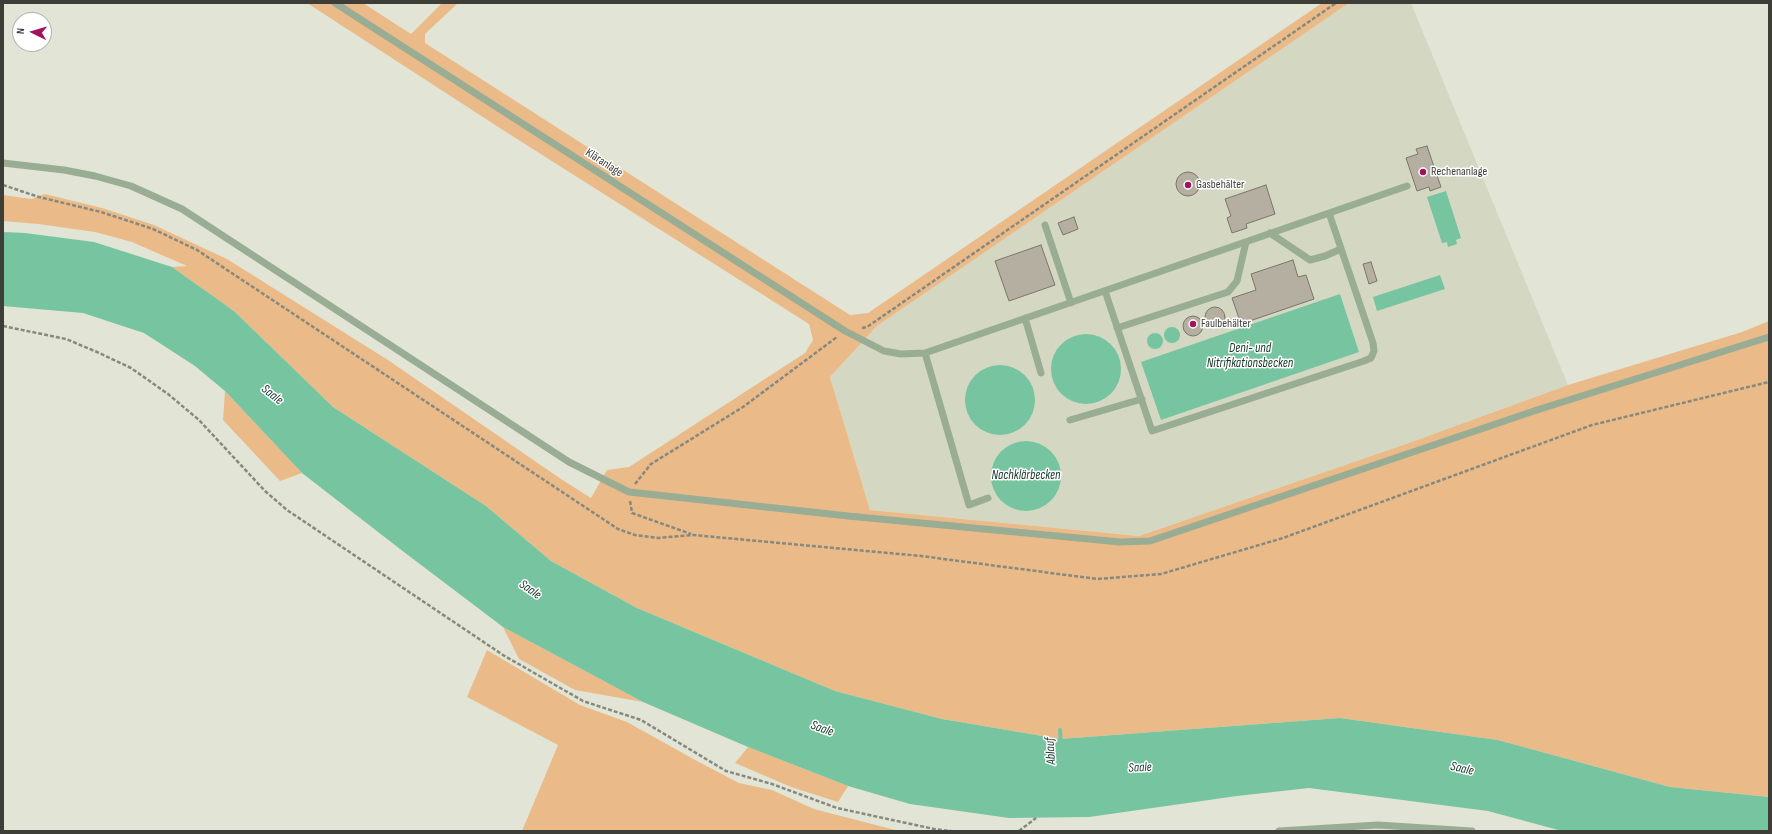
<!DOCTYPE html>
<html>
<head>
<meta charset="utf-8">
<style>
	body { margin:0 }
	#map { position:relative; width:1772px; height:834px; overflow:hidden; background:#e2e5d5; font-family:"Sofia Sans Condensed",sans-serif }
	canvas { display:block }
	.frame { position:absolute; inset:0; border:4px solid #3c3e37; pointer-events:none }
	.north { position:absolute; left:12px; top:12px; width:40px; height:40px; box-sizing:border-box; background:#fff; border:1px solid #b1b2af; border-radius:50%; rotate:275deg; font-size:11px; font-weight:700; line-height:16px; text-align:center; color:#3c3e37 }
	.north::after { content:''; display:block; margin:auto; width:14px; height:18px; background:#a1145d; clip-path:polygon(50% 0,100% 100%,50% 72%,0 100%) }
</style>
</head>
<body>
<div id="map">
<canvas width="1772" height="834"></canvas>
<div class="frame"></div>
<div class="north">N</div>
</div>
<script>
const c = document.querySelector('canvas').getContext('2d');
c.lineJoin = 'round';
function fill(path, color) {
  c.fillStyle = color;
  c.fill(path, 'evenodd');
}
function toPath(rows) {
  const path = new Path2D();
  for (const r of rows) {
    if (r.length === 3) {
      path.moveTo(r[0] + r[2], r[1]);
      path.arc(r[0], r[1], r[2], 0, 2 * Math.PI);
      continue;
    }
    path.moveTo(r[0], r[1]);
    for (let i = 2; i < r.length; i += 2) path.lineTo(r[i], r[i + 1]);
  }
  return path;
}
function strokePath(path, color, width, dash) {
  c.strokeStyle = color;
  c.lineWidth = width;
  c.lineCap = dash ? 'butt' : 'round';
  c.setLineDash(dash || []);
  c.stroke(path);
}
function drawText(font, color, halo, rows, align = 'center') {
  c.font = font + ' "Sofia Sans Condensed",sans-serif';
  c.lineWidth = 3;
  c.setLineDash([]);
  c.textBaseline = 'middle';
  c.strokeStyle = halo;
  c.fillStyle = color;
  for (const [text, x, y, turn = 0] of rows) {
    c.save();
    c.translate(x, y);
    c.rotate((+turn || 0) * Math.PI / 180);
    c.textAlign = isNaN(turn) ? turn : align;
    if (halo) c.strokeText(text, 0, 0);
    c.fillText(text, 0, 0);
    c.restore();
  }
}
fill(toPath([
	[1349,3,1411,3,1568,385,1406,444,1139,536,870,510,830,377,877,326]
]), '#d4d8c2');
fill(toPath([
	[307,3,363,3,411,34,442,3,458,3,425,34,425,43,850,315,868,313,1322,3,1349,3,877,326,830,377,870,510,1139,536,1406,444,1568,385,1742,332,1769,321,1769,797,1670,787,1498,740,1340,718,1060,739,942,719,835,691,637,608,551,561,486,506,333,407,234,311,172,267,187,266,132,242,95,232,38,224,3,221,3,195,31,199,45,194,102,208,154,225,227,259,388,360,561,479,591,498,607,470,629,467,805,353,813,340,809,324,506,132],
	[225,391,302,473,280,481,223,420],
	[503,627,643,702,575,690,519,659],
	[487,650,580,705,627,722,697,761,739,783,772,790,814,809,899,831,522,831,558,745,467,697],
	[748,747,848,786,838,802,791,787,735,763]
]), '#eabb89');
fill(toPath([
	[1446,191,1461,238,1456,240,1457,244,1448,247,1447,242,1442,243,1427,197],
	[3,232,25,233,94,242,172,267,234,311,333,407,486,506,551,561,637,608,835,691,942,719,1060,739,1340,718,1498,740,1670,787,1769,797,1769,831,1562,831,1488,811,1309,788,1237,796,1089,817,1009,818,910,804,848,786,748,747,643,702,503,627,400,549,302,473,225,391,195,366,144,333,83,313,3,306],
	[1440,275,1445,289,1377,311,1373,297],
	[1340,294,1359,352,1161,420,1141,362],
	[1172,335,8],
	[1155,341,8],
	[1086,369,35],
	[1000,400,35],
	[1026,476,35]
]), '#76c4a0');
strokePath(toPath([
	[1060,730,1061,744]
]), '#76c4a0', 4);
const building = toPath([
	[1427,146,1441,187,1430,191,1429,187,1417,191,1406,158,1418,154,1416,149,1427,146],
	[1188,184,12],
	[1266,185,1275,214,1246,224,1247,228,1232,233,1227,218,1231,216,1225,199,1266,185],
	[1074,217,1078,229,1063,235,1058,223,1074,217],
	[1041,245,1055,285,1009,301,995,261,1041,245],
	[1293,260,1298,277,1306,275,1314,299,1241,324,1232,298,1256,290,1251,274,1293,260],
	[1371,262,1377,281,1369,284,1363,264,1371,262],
	[1215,317,10],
	[1193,326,10]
]);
fill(building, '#b4afa0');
strokePath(building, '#7b7669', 1);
strokePath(toPath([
	[3,185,39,197,101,212,153,229,197,250,618,529,635,535,658,538,693,535,921,556,1097,579,1161,574,1283,538,1592,425,1769,382],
	[3,326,66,339,97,352,131,368,168,394,199,420,265,491,287,510,503,655,583,701,641,720,726,771,772,784,837,808,934,829,951,831],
	[862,328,867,327,1336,3],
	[635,484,651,464,743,407,837,337],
	[630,501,632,513,691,534],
	[1019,831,1036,818]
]), '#87897e', 2.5, [4, 2]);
strokePath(toPath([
	[335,3,845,331,884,351,901,354,925,353,1407,186],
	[3,163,64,170,95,176,131,186,182,209,569,462,629,492,848,516,1120,542,1150,541,1537,410,1769,337],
	[1045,225,1071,303],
	[1270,233,1310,260,1325,256,1341,249],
	[1105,291,1152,431,1364,361,1371,358,1374,351,1373,343,1329,213],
	[1025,318,1041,373],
	[1117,328,1228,292,1237,281,1246,242],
	[925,353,969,505,988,498],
	[1070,420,1142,399],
	[1279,831,1378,825,1472,831]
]), '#99ad94', 7);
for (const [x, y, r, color] of [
	[1423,172,4,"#a1145d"],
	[1188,185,4,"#a1145d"],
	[1193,324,4,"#a1145d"]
]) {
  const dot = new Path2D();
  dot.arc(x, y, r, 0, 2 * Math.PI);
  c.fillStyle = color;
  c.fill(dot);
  strokePath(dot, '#fff', 1.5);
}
drawText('12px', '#3c3e37', '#fff', [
	["Kläranlage",604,163,33]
]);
drawText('12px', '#3c3e37', '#fff', [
	["Rechenanlage",1431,172],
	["Gasbehälter",1196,185],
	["Faulbehälter",1201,324]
], 'left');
drawText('italic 13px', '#143728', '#fff', [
	["Deni- und",1250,349],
	["Nitrifikationsbecken",1250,364],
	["Saale",272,395,38],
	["Nachklärbecken",1026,476],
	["Saale",530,590,35],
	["Saale",822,729,20],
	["Ablauf",1051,751,-94],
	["Saale",1140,768,-3],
	["Saale",1462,769,13]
]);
</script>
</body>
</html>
